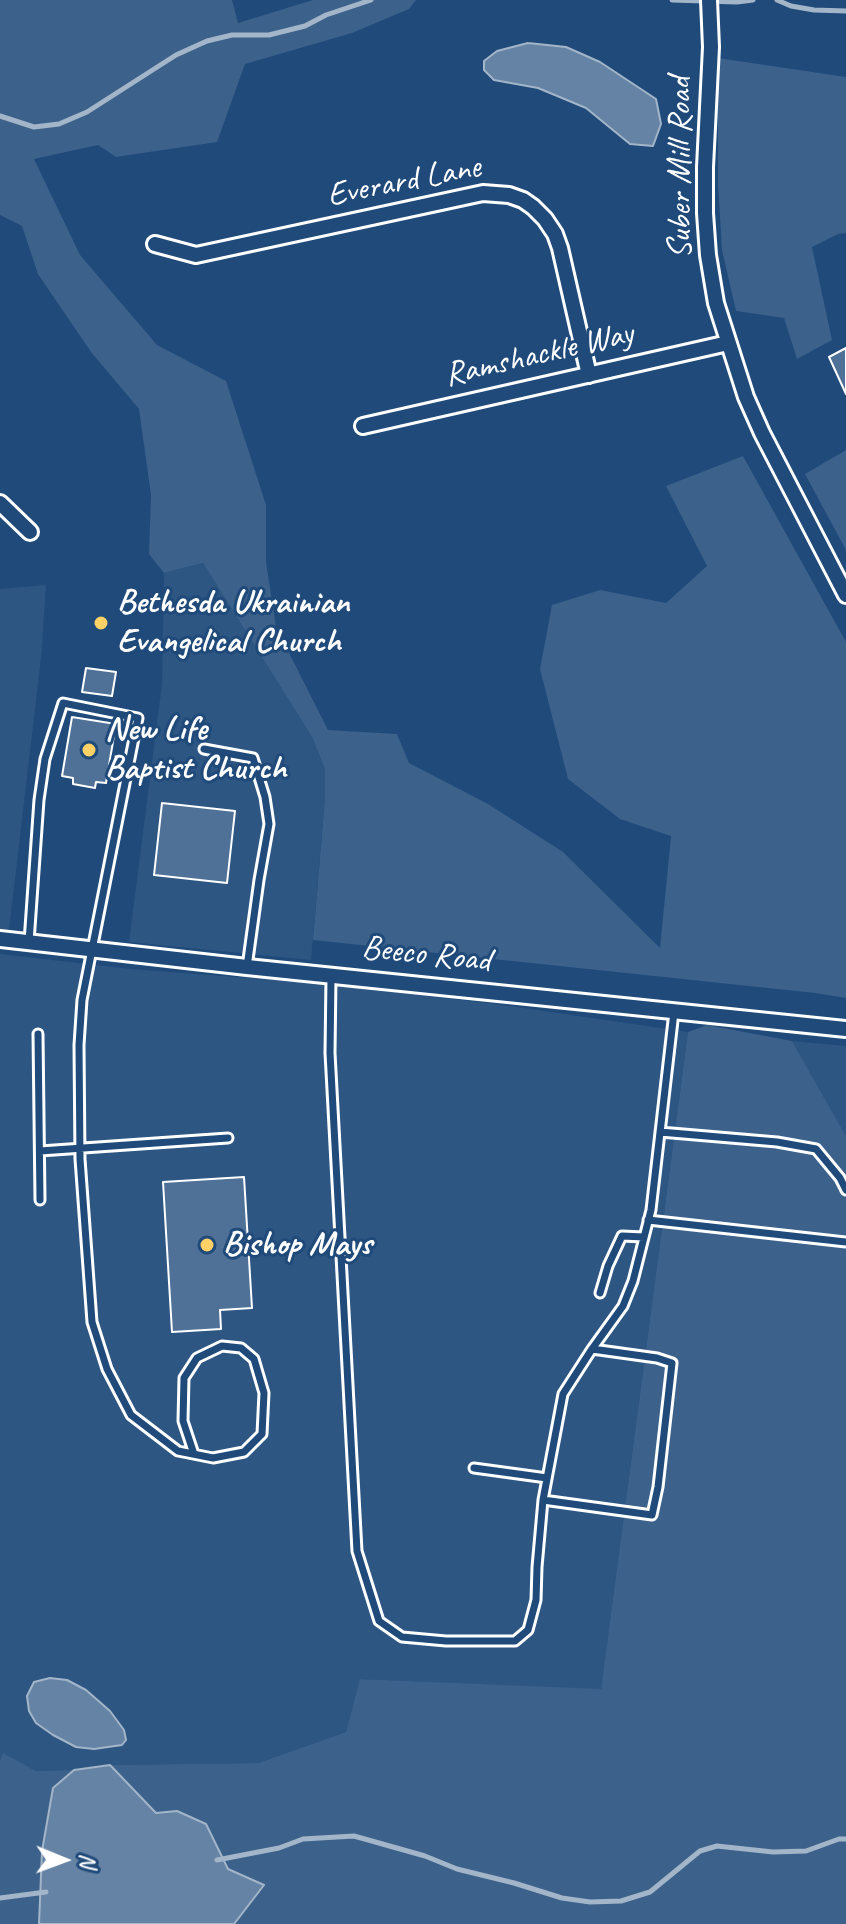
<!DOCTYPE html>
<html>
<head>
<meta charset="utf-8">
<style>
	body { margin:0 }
	#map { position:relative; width:846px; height:1924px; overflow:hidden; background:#1f4a7a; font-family:Caveat,sans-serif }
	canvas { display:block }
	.north { position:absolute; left:24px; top:1820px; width:80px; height:80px; -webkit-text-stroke:6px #1f4a7a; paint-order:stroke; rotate:91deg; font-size:22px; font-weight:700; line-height:32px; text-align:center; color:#fff }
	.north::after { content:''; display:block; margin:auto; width:28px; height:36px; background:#fff; clip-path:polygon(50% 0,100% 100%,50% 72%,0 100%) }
</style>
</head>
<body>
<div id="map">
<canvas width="846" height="1924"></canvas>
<div class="north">N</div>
</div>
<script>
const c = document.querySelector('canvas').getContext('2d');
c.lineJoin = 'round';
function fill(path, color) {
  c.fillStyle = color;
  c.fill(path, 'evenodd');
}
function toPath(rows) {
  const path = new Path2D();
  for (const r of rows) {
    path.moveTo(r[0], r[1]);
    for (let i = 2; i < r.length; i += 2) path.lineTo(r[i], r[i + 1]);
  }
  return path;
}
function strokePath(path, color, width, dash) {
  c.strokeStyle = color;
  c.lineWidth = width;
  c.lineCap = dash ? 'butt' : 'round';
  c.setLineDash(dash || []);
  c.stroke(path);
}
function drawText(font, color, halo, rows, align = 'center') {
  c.font = font + ' Caveat,sans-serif';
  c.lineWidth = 6;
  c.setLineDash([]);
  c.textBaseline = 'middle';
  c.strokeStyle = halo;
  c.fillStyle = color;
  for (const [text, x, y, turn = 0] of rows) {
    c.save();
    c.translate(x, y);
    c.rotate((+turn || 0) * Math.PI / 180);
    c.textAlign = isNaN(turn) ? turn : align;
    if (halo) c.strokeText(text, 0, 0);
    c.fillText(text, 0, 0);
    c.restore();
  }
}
fill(toPath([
	[203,563,312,737,325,769,325,798,311,960,129,942,162,684,164,573],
	[46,585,41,658,9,930,0,929,0,589],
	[0,954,131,969,312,983,496,1004,688,1032,601,1690,361,1679,346,1732,258,1763,110,1765,74,1770,36,1771,3,1754,0,1760],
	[792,1041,846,1046,846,1136]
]), '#2e5683');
fill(toPath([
	[0,0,232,0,238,23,313,0,416,0,409,9,352,33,245,64,217,142,116,157,98,145,34,159,80,255,157,345,226,381,266,505,266,562,276,627,328,730,397,734,409,763,488,804,563,852,660,948,671,836,620,819,568,779,540,669,552,605,600,590,666,603,707,566,666,486,743,456,846,642,846,998,815,993,313,940,325,798,325,769,312,737,203,563,164,573,149,554,151,495,139,409,91,352,38,274,22,226,0,215],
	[718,58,846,77,846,233,838,234,812,247,832,340,797,359,784,318,736,311,722,250,718,185],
	[846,450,846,550,805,474],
	[707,1025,792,1041,846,1136,846,1924,234,1924,264,1885,228,1869,206,1824,177,1811,156,1813,110,1765,258,1763,346,1732,360,1679,601,1689,688,1032],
	[3,1753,36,1771,74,1770,53,1788,42,1851,39,1924,0,1924,0,1760]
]), '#3c618b');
const water = toPath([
	[528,43,566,47,600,62,656,99,661,124,653,146,630,144,586,108,538,88,494,80,484,70,484,61,497,51,528,43],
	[50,1678,67,1680,86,1690,110,1711,124,1730,126,1740,122,1745,94,1749,76,1747,53,1735,36,1723,29,1711,27,1696,34,1682,50,1678],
	[110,1765,156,1813,177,1811,206,1824,228,1869,264,1885,234,1924,39,1924,42,1851,53,1788,74,1770,110,1765]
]);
fill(water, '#6583a4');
strokePath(water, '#a3b5c8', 2);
strokePath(toPath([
	[672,0,737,2,753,0],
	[777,0,791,6,814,10,846,11],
	[0,116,34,127,59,124,87,112,176,55,207,41,232,35,269,35,305,26,326,15,371,0],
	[217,1860,279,1848,303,1839,354,1836,425,1856,457,1869,514,1883,562,1898,590,1902,621,1901,650,1892,700,1851,717,1846,773,1852,806,1851,839,1839,846,1839],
	[0,1898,46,1892]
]), '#a3b5c8', 5);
const building = toPath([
	[846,348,846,394,829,357,846,348],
	[86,668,116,672,112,696,82,692,86,668],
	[72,717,116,724,106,783,96,782,95,788,73,784,73,778,62,776,72,717],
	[162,803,235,811,227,883,154,875,162,803],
	[244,1177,252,1308,220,1310,221,1329,172,1332,163,1182,244,1177]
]);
fill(building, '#507197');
strokePath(building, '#fff', 2);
const lane = toPath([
	[204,749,253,758,265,797,269,824,259,880,247,967],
	[29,942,39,800,45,759,63,703,138,718,82,1000,79,1045,80,1159,92,1322,107,1369,131,1415,178,1451,213,1458,244,1452,262,1434,264,1393,254,1359,241,1348,222,1346,197,1358,184,1378,183,1421,194,1454],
	[331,977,330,1053,357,1551,379,1621,402,1637,446,1641,515,1641,528,1630,536,1600,537,1567,543,1500,563,1394,592,1349,623,1306,633,1281,651,1210,674,1012],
	[38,1034,40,1200],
	[660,1132,777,1142,816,1149,840,1178,846,1190],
	[40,1151,228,1138],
	[648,1220,846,1242],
	[600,1293,608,1266,622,1236,644,1237],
	[474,1468,547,1478],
	[543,1500,652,1515,658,1487,672,1363,657,1358,592,1349]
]);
const street = toPath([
	[709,0,711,47,705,167,705,213,708,255,716,303,746,397,762,433,846,595],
	[155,244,196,255,483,193,509,195,523,200,533,207,545,219,555,234,560,248,589,375],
	[363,426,728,343],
	[0,503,30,532],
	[0,939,247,967,846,1029]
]);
strokePath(lane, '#fff', 13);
strokePath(street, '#fff', 20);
strokePath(lane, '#1f4a7a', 7);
strokePath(street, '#1f4a7a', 14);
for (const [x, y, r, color] of [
	[101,623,8,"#ffd166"],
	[89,750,8,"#ffd166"],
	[207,1245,8,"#ffd166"]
]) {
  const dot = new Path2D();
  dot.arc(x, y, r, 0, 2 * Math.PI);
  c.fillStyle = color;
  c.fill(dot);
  strokePath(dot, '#1f4a7a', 3);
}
drawText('34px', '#fff', '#1f4a7a', [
	["Suber Mill Road",681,168,-90],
	["Everard Lane",404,182,-11],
	["Ramshackle Way",539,355,-13],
	["Beeco Road",426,955,6]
]);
drawText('bold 34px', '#fff', '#1f4a7a', [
	["Bethesda Ukrainian",117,603],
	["Evangelical Church",117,642],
	["New Life",105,730],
	["Baptist Church",105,769],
	["Bishop Mays",223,1245]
], 'left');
</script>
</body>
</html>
